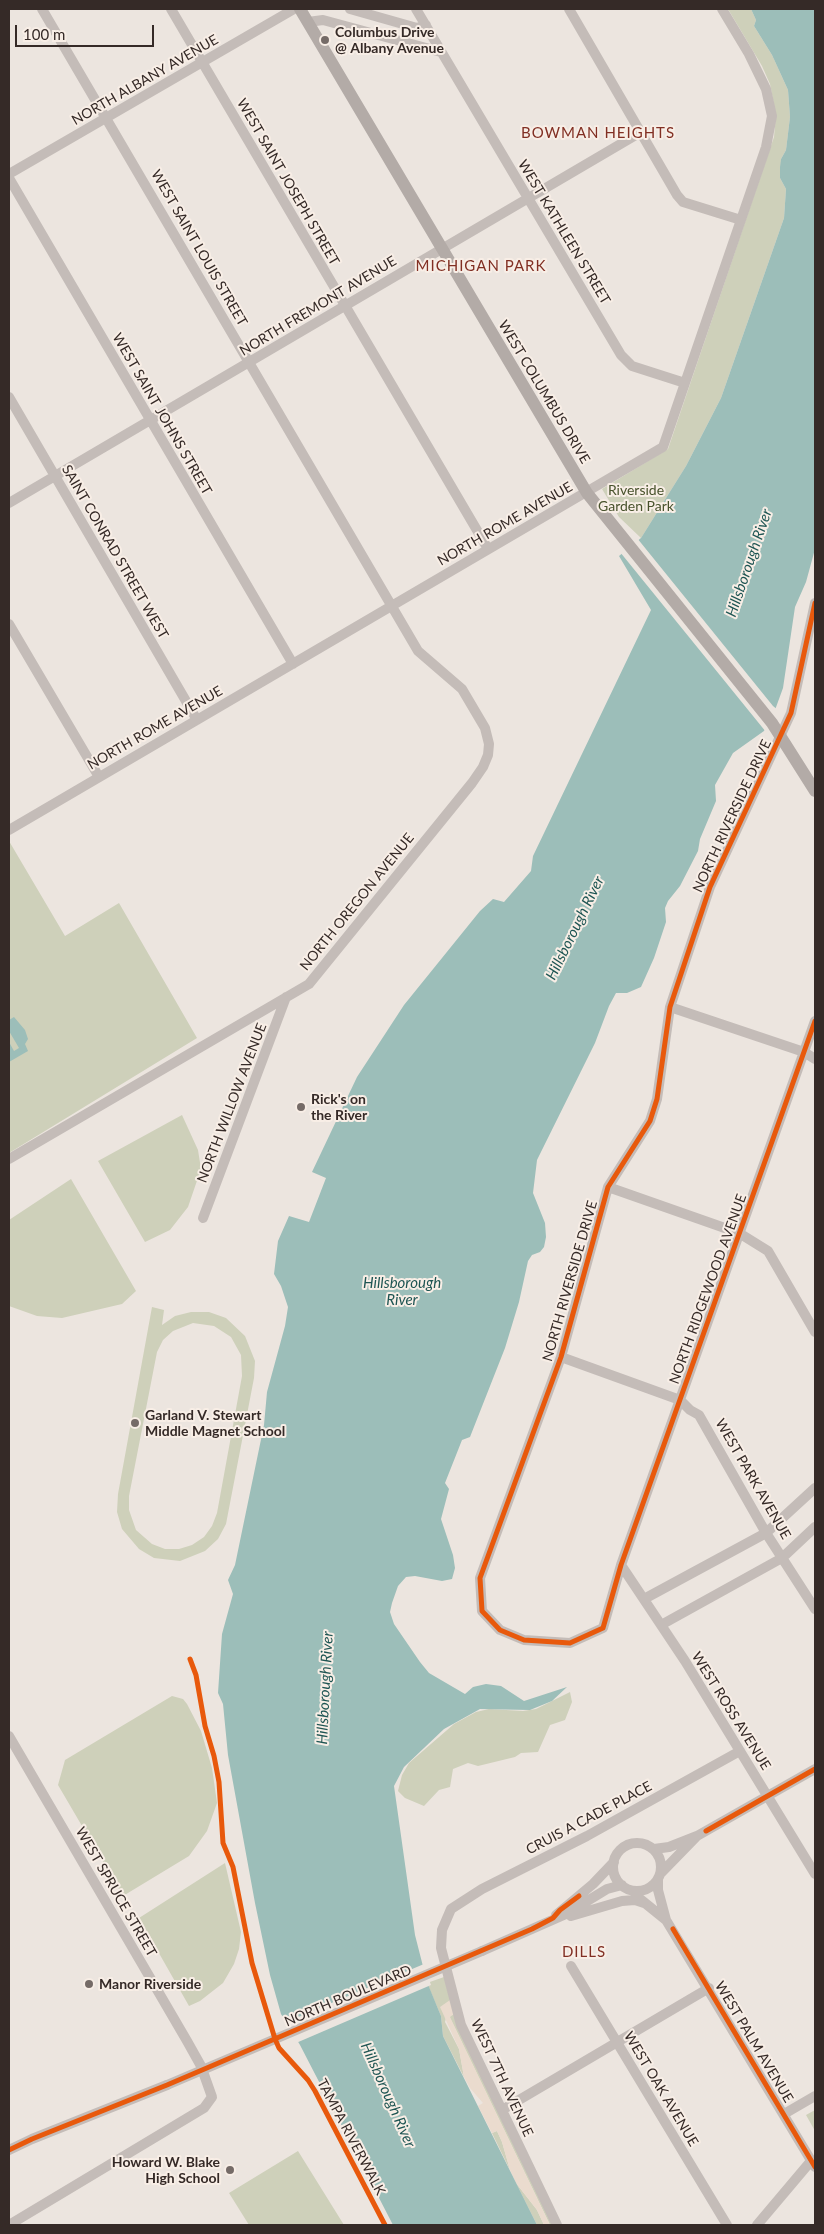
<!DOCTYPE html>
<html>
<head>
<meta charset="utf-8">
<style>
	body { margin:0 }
	#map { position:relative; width:824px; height:2234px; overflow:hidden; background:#ece5df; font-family:Lato,sans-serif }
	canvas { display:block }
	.frame { position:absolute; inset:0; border:10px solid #352a27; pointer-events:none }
	.scale { position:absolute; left:15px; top:25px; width:139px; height:22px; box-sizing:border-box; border:2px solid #352a27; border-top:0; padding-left:6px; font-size:15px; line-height:18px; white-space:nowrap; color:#352a27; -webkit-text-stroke:4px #f8eee6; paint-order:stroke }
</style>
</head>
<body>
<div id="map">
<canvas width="824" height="2234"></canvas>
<div class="frame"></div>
<div class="scale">100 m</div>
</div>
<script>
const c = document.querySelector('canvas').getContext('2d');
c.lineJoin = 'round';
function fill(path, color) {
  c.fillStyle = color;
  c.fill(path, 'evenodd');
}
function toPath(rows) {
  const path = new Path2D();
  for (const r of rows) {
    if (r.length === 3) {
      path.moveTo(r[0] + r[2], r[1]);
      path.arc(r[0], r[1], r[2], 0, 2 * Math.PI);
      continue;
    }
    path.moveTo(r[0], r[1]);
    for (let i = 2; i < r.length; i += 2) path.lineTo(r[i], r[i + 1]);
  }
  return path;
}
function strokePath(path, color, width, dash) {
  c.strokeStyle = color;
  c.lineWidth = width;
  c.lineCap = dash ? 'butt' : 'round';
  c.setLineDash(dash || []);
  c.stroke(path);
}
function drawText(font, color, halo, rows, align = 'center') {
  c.font = font + ' Lato,sans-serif';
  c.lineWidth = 4;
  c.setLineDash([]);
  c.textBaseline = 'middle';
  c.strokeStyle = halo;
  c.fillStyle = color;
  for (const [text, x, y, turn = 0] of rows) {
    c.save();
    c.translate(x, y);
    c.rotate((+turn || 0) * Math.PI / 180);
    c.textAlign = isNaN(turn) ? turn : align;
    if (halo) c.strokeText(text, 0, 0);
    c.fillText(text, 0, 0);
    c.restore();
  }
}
fill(toPath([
	[728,9,751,9,756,20,754,26,772,55,788,90,790,117,786,150,781,159,780,178,786,189,784,218,721,398,686,466,641,538,619,517,602,489,668,449,774,137,776,115,770,84,762,66],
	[9,841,65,936,119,903,197,1038,9,1153],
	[182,1115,198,1150,201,1169,188,1207,170,1230,145,1242,98,1161],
	[71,1179,136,1291,122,1304,62,1318,37,1316,9,1306,9,1220],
	[152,1307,164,1310,162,1325,175,1316,191,1312,209,1312,226,1318,245,1336,255,1361,254,1378,226,1524,218,1539,205,1551,180,1561,154,1558,139,1549,122,1529,117,1512,118,1494],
	[193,1323,214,1326,231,1337,241,1355,242,1376,217,1513,212,1526,204,1537,192,1545,179,1549,165,1549,152,1544,136,1530,129,1510,129,1496,157,1352,163,1340,173,1331],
	[570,1692,572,1702,565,1720,550,1725,538,1752,521,1753,515,1757,478,1766,468,1763,453,1769,450,1787,439,1790,424,1806,405,1798,398,1791,402,1775,409,1763,454,1724,476,1712,489,1709,523,1711,536,1709],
	[172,1696,183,1699,187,1704,201,1731,212,1768,217,1803,207,1831,189,1856,123,1896,58,1785,65,1760],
	[225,1863,241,1932,239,1949,234,1964,223,1983,200,2001,189,2006,139,1918],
	[444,1977,450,2000,445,2022,459,2049,464,2077,443,2036,441,2016,427,1983],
	[454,2014,553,2225,550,2225,449,2016],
	[815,2110,815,2131,806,2115],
	[497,2131,502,2142,510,2170,492,2133],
	[298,2151,344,2225,249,2225,229,2193],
	[516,2183,537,2210,544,2225,537,2225]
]), '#ced0ba');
fill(toPath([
	[450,2000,454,2014,450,2017,550,2225,544,2225,537,2210,516,2183,510,2170,502,2142,497,2131,492,2133,478,2106,483,2103,470,2088,464,2077,459,2049,440,2007]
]), '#eadbce');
fill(toPath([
	[751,9,815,9,815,549,806,582,795,607,783,688,775,710,764,731,733,753,715,785,716,801,700,839,698,851,680,886,668,901,665,908,666,922,654,958,641,987,627,993,616,993,609,1006,595,1043,537,1160,533,1193,545,1223,546,1237,544,1247,540,1252,532,1255,528,1261,519,1302,505,1348,470,1437,462,1440,445,1483,449,1489,441,1519,453,1555,455,1568,452,1579,442,1581,415,1576,406,1577,398,1586,392,1603,390,1612,394,1624,420,1662,429,1673,465,1694,473,1687,486,1684,501,1686,524,1701,567,1687,552,1701,530,1710,480,1709,444,1729,404,1767,394,1786,415,1935,427,1982,441,2016,443,2036,537,2225,393,2225,300,2045,281,2014,270,1975,255,1903,228,1755,223,1704,218,1693,222,1634,233,1594,228,1580,235,1565,264,1425,267,1392,285,1326,288,1307,281,1286,274,1274,278,1241,289,1216,309,1222,326,1178,312,1172,357,1077,404,1005,480,911,493,899,504,902,531,871,533,856,651,610,619,556,641,538,686,466,721,398,784,218,786,189,780,178,780,167,781,159,786,150,790,117,788,90,772,55,754,26,756,20],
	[14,1017,25,1030,28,1039,25,1044,28,1051,9,1062,9,1042,14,1051,19,1048,9,1031,9,1020]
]), '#9cbeb9');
fill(toPath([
	[637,538,773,706,778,710,766,732,620,552],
	[424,1964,431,1985,296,2043,284,2023]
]), '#ece5df');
strokePath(toPath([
	[171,9,488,549],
	[350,9,417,28,426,25],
	[416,9,621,355,632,366,685,383],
	[569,9,677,195,683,202,741,220],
	[308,22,323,20,441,52],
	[9,174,294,9],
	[9,178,293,664],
	[9,397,197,720],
	[9,503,641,132],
	[815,603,791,713,710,887,670,1007,657,1099,650,1121,608,1187,561,1357,480,1578,482,1611,500,1630,524,1640,570,1643,603,1628,621,1565,815,1021],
	[9,624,99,777],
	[9,830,663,447,766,147,772,116,766,89,749,54,722,9],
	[670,1007,804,1052,815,1059],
	[9,1159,309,984,472,783,483,767,488,755,489,744,485,728,462,689,418,651,42,9],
	[608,1187,739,1233,768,1251,815,1332],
	[203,1218,286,997],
	[561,1357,680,1400,690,1410,699,1415,766,1533,815,1609],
	[621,1565,685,1661,815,1874],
	[644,1599,766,1533,815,1488],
	[661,1625,782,1558,815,1527],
	[9,1736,187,2041,201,2066,212,2097,204,2108,9,2225],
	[637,1867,24],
	[654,1849,669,1847,697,1836,815,1769],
	[660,1874,696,1837],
	[658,1879,658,1890,666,1920,815,2167],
	[640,1899,666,1920],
	[556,1915,593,1884,614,1862],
	[571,1916,622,1901,635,1900,644,1903],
	[482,1951,566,1914,607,1889,622,1885],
	[571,1966,727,2225],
	[502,2110,709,1988],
	[784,2114,815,2096],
	[9,2150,32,2139,167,2085],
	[557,2225,461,2025,441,1948,442,1930,451,1909,482,1889,587,1836,740,1751],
	[757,2225,811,2161]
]), '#c4bcb8', 10);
strokePath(toPath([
	[300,9,587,493,772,723,815,791]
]), '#b3aba7', 12);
strokePath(toPath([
	[167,2085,482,1951]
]), '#c4bcb8', 10);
strokePath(toPath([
	[815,603,791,713,710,887,670,1007,657,1099,650,1121,608,1187,561,1357,480,1578,482,1611,500,1630,524,1640,570,1643,603,1628,621,1565,815,1021],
	[190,1659,196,1675,205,1726,214,1756,219,1782,223,1843,233,1867,252,1963,275,2039,279,2048,308,2080,315,2091,385,2225],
	[706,1831,815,1769],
	[673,1929,815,2167],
	[9,2150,32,2139,167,2085,532,1929,553,1918,560,1910,579,1896]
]), '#e8590c', 5);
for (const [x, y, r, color] of [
	[325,40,5,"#756b67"],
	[301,1107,5,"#756b67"],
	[135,1423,5,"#756b67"],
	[89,1984,5,"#756b67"],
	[230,2170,5,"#756b67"]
]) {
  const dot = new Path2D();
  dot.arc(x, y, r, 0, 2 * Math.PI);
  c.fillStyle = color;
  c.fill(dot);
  strokePath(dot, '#f8eee6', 2);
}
drawText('bold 14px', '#352a27', '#f8eee6', [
	["Columbus Drive",335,32],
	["@ Albany Avenue",335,48],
	["Rick's on",311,1099],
	["the River",311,1115],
	["Garland V. Stewart",145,1415],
	["Middle Magnet School",145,1431],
	["Manor Riverside",99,1984],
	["Howard W. Blake",220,2162,"right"],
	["High School",220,2178,"right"]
], 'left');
drawText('14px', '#352a27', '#f8eee6', [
	["NORTH ALBANY AVENUE",145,80,-30],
	["WEST SAINT JOSEPH STREET",288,182,60],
	["WEST KATHLEEN STREET",564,232,59],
	["WEST SAINT LOUIS STREET",199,248,60],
	["NORTH FREMONT AVENUE",318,306,-31],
	["WEST COLUMBUS DRIVE",544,392,59],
	["WEST SAINT JOHNS STREET",162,414,60],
	["NORTH ROME AVENUE",505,524,-30],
	["SAINT CONRAD STREET WEST",115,552,60],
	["NORTH ROME AVENUE",155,728,-30],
	["NORTH RIVERSIDE DRIVE",732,816,-65],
	["NORTH OREGON AVENUE",357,902,-51],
	["NORTH WILLOW AVENUE",232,1103,-69],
	["NORTH RIVERSIDE DRIVE",570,1281,-74],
	["NORTH RIDGEWOOD AVENUE",708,1289,-70],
	["WEST PARK AVENUE",753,1479,60],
	["WEST ROSS AVENUE",731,1711,58],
	["CRUIS A CADE PLACE",589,1818,-28],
	["WEST SPRUCE STREET",116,1892,60],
	["NORTH BOULEVARD",348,1996,-23],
	["WEST PALM AVENUE",754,2042,59],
	["WEST 7TH AVENUE",502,2078,65],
	["WEST OAK AVENUE",661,2089,59],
	["TAMPA RIVERWALK",351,2137,62]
]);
drawText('14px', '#48522c', '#f8eee6', [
	["Riverside",636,490],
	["Garden Park",636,506]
]);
c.letterSpacing = '1px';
drawText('15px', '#812f23', '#f8eee6', [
	["BOWMAN HEIGHTS",598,133],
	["MICHIGAN PARK",481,266],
	["DILLS",584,1952]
]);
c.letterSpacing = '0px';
drawText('italic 15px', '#1e5553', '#f8eee6', [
	["Hillsborough River",749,563,-71],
	["Hillsborough River",575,928,-64],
	["Hillsborough",402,1283],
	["River",402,1300],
	["Hillsborough River",325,1688,-87],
	["Hillsborough River",388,2095,66]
]);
</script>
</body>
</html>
